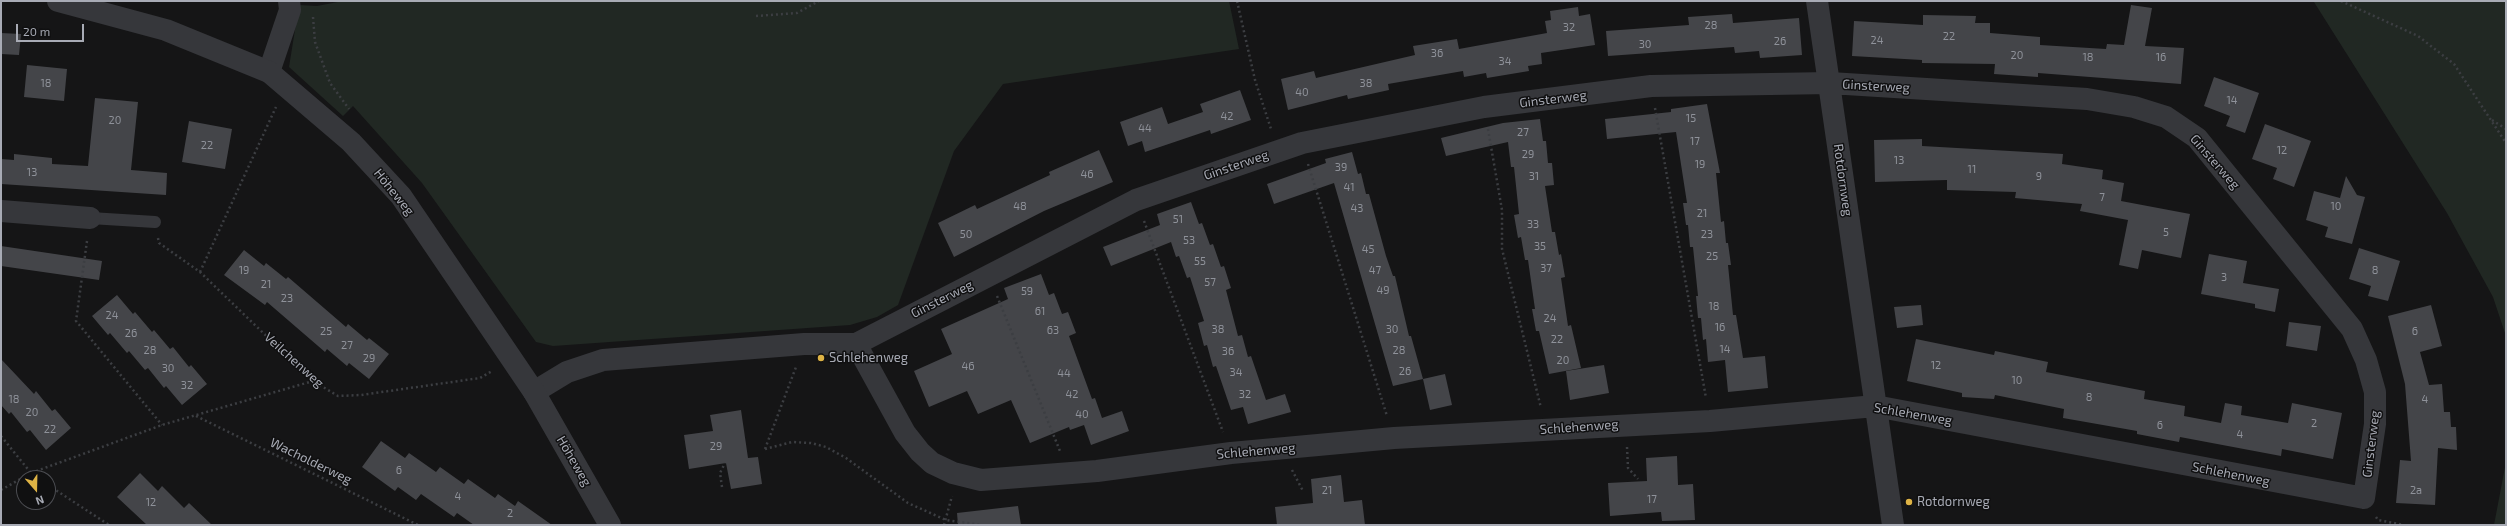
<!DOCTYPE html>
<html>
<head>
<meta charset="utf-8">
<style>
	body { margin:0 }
	#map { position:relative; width:2507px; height:526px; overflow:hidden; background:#151516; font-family:"Exo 2",sans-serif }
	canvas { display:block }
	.frame { position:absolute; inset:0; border:2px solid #a8abb5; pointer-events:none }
	.north { position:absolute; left:16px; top:470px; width:40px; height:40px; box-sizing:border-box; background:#101011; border:1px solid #4d4e53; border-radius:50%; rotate:160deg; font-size:11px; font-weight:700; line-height:16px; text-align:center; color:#a8abb5 }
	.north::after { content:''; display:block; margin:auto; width:14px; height:18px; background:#deb345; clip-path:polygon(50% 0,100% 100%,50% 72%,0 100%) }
	.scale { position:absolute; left:16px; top:24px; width:68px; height:18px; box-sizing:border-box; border:2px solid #a8abb5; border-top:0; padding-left:5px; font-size:12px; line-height:14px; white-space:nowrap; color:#a8abb5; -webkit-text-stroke:3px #101011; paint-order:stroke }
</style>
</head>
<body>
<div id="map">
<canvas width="2507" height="526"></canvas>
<div class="frame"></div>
<div class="north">N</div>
<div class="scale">20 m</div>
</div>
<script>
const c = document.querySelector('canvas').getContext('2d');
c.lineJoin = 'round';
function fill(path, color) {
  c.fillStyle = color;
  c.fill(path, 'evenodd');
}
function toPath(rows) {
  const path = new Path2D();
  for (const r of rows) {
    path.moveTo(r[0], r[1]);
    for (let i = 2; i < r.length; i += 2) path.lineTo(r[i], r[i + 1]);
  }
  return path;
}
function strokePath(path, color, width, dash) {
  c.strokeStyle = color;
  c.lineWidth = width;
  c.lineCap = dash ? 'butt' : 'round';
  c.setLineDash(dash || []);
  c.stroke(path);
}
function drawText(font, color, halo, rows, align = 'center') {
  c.font = font + ' "Exo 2",sans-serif';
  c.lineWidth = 3;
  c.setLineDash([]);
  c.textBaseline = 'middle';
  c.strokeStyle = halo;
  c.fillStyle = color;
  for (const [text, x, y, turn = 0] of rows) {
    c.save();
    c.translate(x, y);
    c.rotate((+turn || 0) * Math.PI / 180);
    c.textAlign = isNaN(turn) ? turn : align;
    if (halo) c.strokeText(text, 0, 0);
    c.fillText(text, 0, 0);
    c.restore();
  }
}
fill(toPath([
	[343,1,1229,1,1239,49,1003,84,954,151,898,305,877,317,850,325,553,346,536,342,422,183,353,106,343,116,289,67,299,5,317,6],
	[2308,1,2506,1,2506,336,2493,297,2447,213,2314,2],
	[2506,462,2506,525,2494,525]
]), '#212823');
fill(toPath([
	[2131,5,2152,8,2145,46,2184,48,2181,84,2038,73,2038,77,1994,74,1995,64,1922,63,1922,60,1852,56,1854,21,1923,25,1923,15,1976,16,1975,23,1990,23,1990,33,2040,37,2040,45,2106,49,2107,44,2124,45],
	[1578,7,1579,16,1590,14,1595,45,1541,53,1542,64,1528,66,1529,71,1487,78,1486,73,1464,77,1463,71,1388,84,1389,90,1348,99,1347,95,1288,110,1281,79,1314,71,1316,78,1415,55,1413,46,1457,39,1459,49,1547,33,1545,21,1551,20,1550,11],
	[1732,14,1733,23,1799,18,1802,55,1760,58,1759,51,1735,53,1734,47,1608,56,1606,31,1689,25,1688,17],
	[1,33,21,34,19,55,1,54],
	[27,65,67,69,64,101,24,97],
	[2214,77,2259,93,2245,133,2226,126,2230,116,2204,106],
	[1240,90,1251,120,1211,134,1210,130,1145,152,1142,141,1128,146,1120,122,1162,107,1168,124,1203,112,1200,104],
	[95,98,138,102,131,170,167,173,166,195,1,184,1,159,14,160,14,154,52,158,52,164,88,166],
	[1707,104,1720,173,1716,173,1721,222,1724,221,1726,243,1728,243,1731,265,1728,265,1733,315,1736,315,1743,358,1765,356,1768,388,1728,392,1725,360,1708,362,1706,339,1703,340,1701,318,1698,318,1696,296,1698,296,1693,247,1690,247,1688,225,1686,225,1683,203,1687,203,1676,132,1607,139,1605,119,1671,112,1671,109],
	[1540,119,1543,141,1546,141,1548,163,1552,163,1554,185,1545,186,1552,232,1555,232,1559,255,1561,254,1565,277,1561,278,1568,326,1571,325,1581,368,1549,374,1539,331,1536,331,1532,309,1535,309,1528,260,1525,260,1521,237,1518,238,1514,215,1519,214,1514,167,1511,167,1508,142,1446,156,1441,138,1503,123],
	[189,121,232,129,225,169,182,162],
	[2265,124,2311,141,2294,187,2273,179,2277,168,2252,159],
	[1922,139,1922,146,2063,154,2062,164,2103,170,2102,179,2124,183,2121,201,2190,214,2181,258,2142,250,2138,269,2119,265,2128,220,2080,211,2082,204,2015,198,2016,192,1947,190,1947,180,1875,182,1874,140],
	[1099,150,1113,182,1044,211,954,257,938,223,975,205,977,209,1050,175,1049,172],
	[1352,152,1358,174,1361,173,1366,194,1369,194,1386,256,1393,276,1395,276,1409,336,1411,336,1423,379,1393,386,1334,183,1274,204,1267,184,1326,163,1325,159],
	[2346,176,2357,195,2365,197,2352,244,2325,237,2328,227,2306,220,2314,191,2340,198],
	[1191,202,1199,224,1202,223,1210,245,1213,244,1221,267,1224,266,1231,288,1226,290,1238,336,1242,335,1248,357,1251,356,1266,400,1285,394,1291,412,1248,424,1243,407,1231,410,1216,366,1213,367,1207,345,1204,346,1198,323,1204,321,1190,277,1187,278,1179,256,1176,257,1171,242,1111,266,1103,247,1160,225,1157,214],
	[1,246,102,261,99,280,1,266],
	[2359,248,2400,261,2388,301,2368,296,2371,286,2349,279],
	[244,250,264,266,266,263,286,279,288,277,346,327,348,324,367,340,369,338,389,354,369,379,349,363,347,366,327,349,325,352,267,302,265,305,224,275],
	[2209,254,2247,261,2243,283,2279,289,2275,312,2255,308,2255,304,2201,294],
	[1041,274,1049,295,1054,293,1062,314,1068,312,1076,333,1069,336,1092,399,1095,398,1102,418,1122,411,1129,431,1091,445,1084,425,1070,430,1069,427,1030,443,1011,400,978,414,967,391,929,407,914,371,952,354,941,329,1008,299,1004,288],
	[117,295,133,314,135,312,152,332,154,330,170,349,173,347,189,367,191,365,207,384,182,405,166,386,164,388,148,368,145,370,129,351,127,353,110,333,108,335,92,316],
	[1921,305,1923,325,1897,328,1894,307],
	[2431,305,2442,346,2420,352,2429,385,2442,384,2444,412,2450,412,2451,427,2456,427,2457,450,2438,448,2435,505,2396,503,2400,460,2411,461,2405,384,2388,316],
	[2289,322,2321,326,2317,351,2286,346],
	[1916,339,1994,355,1995,351,2048,362,2046,372,2145,391,2144,399,2185,406,2184,416,2221,423,2225,403,2242,406,2241,415,2288,423,2292,403,2342,413,2333,459,2282,449,2281,456,2180,437,2179,442,2137,434,2137,431,2063,418,2064,409,1995,395,1994,399,1962,397,1962,393,1907,381],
	[1,359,34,394,36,391,52,411,55,409,71,428,46,450,30,430,27,432,11,412,9,414,1,405],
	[1604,365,1609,393,1570,400,1566,371],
	[1445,374,1452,405,1430,410,1423,379],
	[741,410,748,458,758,457,762,484,731,489,726,463,689,469,684,435,713,431,710,415],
	[381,441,405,458,409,453,436,472,440,467,464,484,468,479,495,498,498,494,515,506,518,501,552,525,474,525,457,513,454,517,421,494,416,500,398,487,395,491,362,467],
	[1677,456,1678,485,1693,484,1695,520,1662,521,1661,512,1610,516,1608,483,1647,481,1646,458],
	[140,473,158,491,162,486,184,508,189,503,212,525,147,525,117,497],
	[1341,475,1344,502,1362,500,1365,525,1277,525,1275,507,1313,503,1311,479],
	[1018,506,1021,525,958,525,957,513]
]), '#444549');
strokePath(toPath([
	[1237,1,1255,80,1271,129],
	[2341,1,2418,36,2454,64,2506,143],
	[756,16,797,13,819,1],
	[313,17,315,42,330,83,349,109],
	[1655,108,1706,398],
	[2492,120,2506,129],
	[1488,129,1502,210,1502,249,1541,408],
	[1308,164,1387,416],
	[1144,221,1223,432],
	[158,238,159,243,200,272,313,381,338,396,361,395,480,378,492,371],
	[87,241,76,321,162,425],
	[200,272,276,107],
	[997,296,1060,451],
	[196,416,418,525],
	[1,436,31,473,38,478],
	[1627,447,1628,468,1638,479],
	[765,449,792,442,811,443,826,447,846,458,908,503,946,520,981,525],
	[765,449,796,367],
	[1292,470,1303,491],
	[48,485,109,525],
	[722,487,720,473,725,463],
	[1,490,31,473,162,425,313,381],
	[2376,517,2378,520,2404,525],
	[944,525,952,496]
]), '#3c3e42', 2.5, [2, 3]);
strokePath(toPath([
	[90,218,155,222]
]), '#36373b', 12);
strokePath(toPath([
	[1817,1,1893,525],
	[269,72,290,10,289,1],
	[1,211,90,218],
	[534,392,567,372,603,360,804,344,856,344,1136,200,1302,143,1484,107,1651,86,1830,83,2087,99,2134,107,2166,117,2197,138,2352,329,2366,360,2375,392,2375,424,2364,498,1875,406,1710,421,1394,438,1231,453,1097,471,981,480,953,473,932,463,920,452,905,433,856,344]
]), '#36373b', 22);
strokePath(toPath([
	[58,1,166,30,269,72,351,142,401,196,511,358,534,392,610,525]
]), '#36373b', 22);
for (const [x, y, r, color] of [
	[821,358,4,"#deb345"],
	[1909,502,4,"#deb345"]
]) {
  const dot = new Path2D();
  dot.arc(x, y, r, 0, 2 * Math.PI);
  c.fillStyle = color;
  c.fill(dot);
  strokePath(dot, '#101011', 1.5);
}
drawText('11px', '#8f929a', null, [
	["28",1711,25],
	["32",1569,27],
	["22",1949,36],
	["24",1877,40],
	["26",1780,41],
	["30",1645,44],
	["36",1437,53],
	["20",2017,55],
	["18",2088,57],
	["16",2161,57],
	["34",1505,61],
	["18",46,83],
	["38",1366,83],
	["40",1302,92],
	["14",2232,100],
	["42",1227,116],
	["15",1691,118],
	["20",115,120],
	["44",1145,128],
	["27",1523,132],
	["17",1695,141],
	["22",207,145],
	["12",2282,150],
	["29",1528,154],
	["13",1899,160],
	["19",1700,164],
	["39",1341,167],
	["11",1972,169],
	["13",32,172],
	["46",1087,174],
	["31",1534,176],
	["9",2039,176],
	["41",1349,187],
	["7",2102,197],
	["48",1020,206],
	["10",2336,206],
	["43",1357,208],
	["21",1702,213],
	["51",1178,219],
	["33",1533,224],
	["5",2166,232],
	["50",966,234],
	["23",1707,234],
	["53",1189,240],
	["35",1540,246],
	["45",1368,249],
	["25",1712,256],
	["55",1200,261],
	["37",1546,268],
	["19",244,270],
	["47",1375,270],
	["8",2375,270],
	["3",2224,277],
	["57",1210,282],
	["21",266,284],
	["49",1383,290],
	["59",1027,291],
	["23",287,298],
	["18",1714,306],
	["61",1040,311],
	["24",112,315],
	["24",1550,318],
	["16",1720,327],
	["38",1218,329],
	["30",1392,329],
	["63",1053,330],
	["25",326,331],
	["6",2415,331],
	["26",131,333],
	["22",1557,339],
	["27",347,345],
	["14",1725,349],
	["28",150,350],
	["28",1399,350],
	["36",1228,351],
	["29",369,358],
	["20",1563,360],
	["12",1936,365],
	["46",968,366],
	["30",168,368],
	["26",1405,371],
	["34",1236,372],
	["44",1064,373],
	["10",2017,380],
	["32",187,385],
	["42",1072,394],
	["32",1245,394],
	["8",2089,397],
	["18",14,399],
	["4",2425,399],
	["20",32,412],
	["40",1082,414],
	["2",2314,423],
	["6",2160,425],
	["22",50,429],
	["4",2240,434],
	["29",716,446],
	["6",399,470],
	["21",1327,490],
	["2a",2416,490],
	["4",458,496],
	["17",1652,499],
	["12",151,502],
	["2",510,513]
]);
drawText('13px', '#a8abb5', '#101011', [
	["Ginsterweg",1876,86,3],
	["Ginsterweg",1553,99,-7],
	["Ginsterweg",2215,162,49],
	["Ginsterweg",1236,165,-19],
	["Rotdornweg",1843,180,82],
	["Höheweg",394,192,51],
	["Ginsterweg",942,299,-27],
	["Veilchenweg",294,360,42],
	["Schlehenweg",1913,414,10],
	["Schlehenweg",1579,427,-4],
	["Ginsterweg",2371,444,-83],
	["Schlehenweg",1256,451,-5],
	["Wacholderweg",311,461,26],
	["Höheweg",574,461,60],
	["Schlehenweg",2231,474,11]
]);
drawText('13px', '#a8abb5', '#101011', [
	["Schlehenweg",829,358],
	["Rotdornweg",1917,502]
], 'left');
</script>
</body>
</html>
